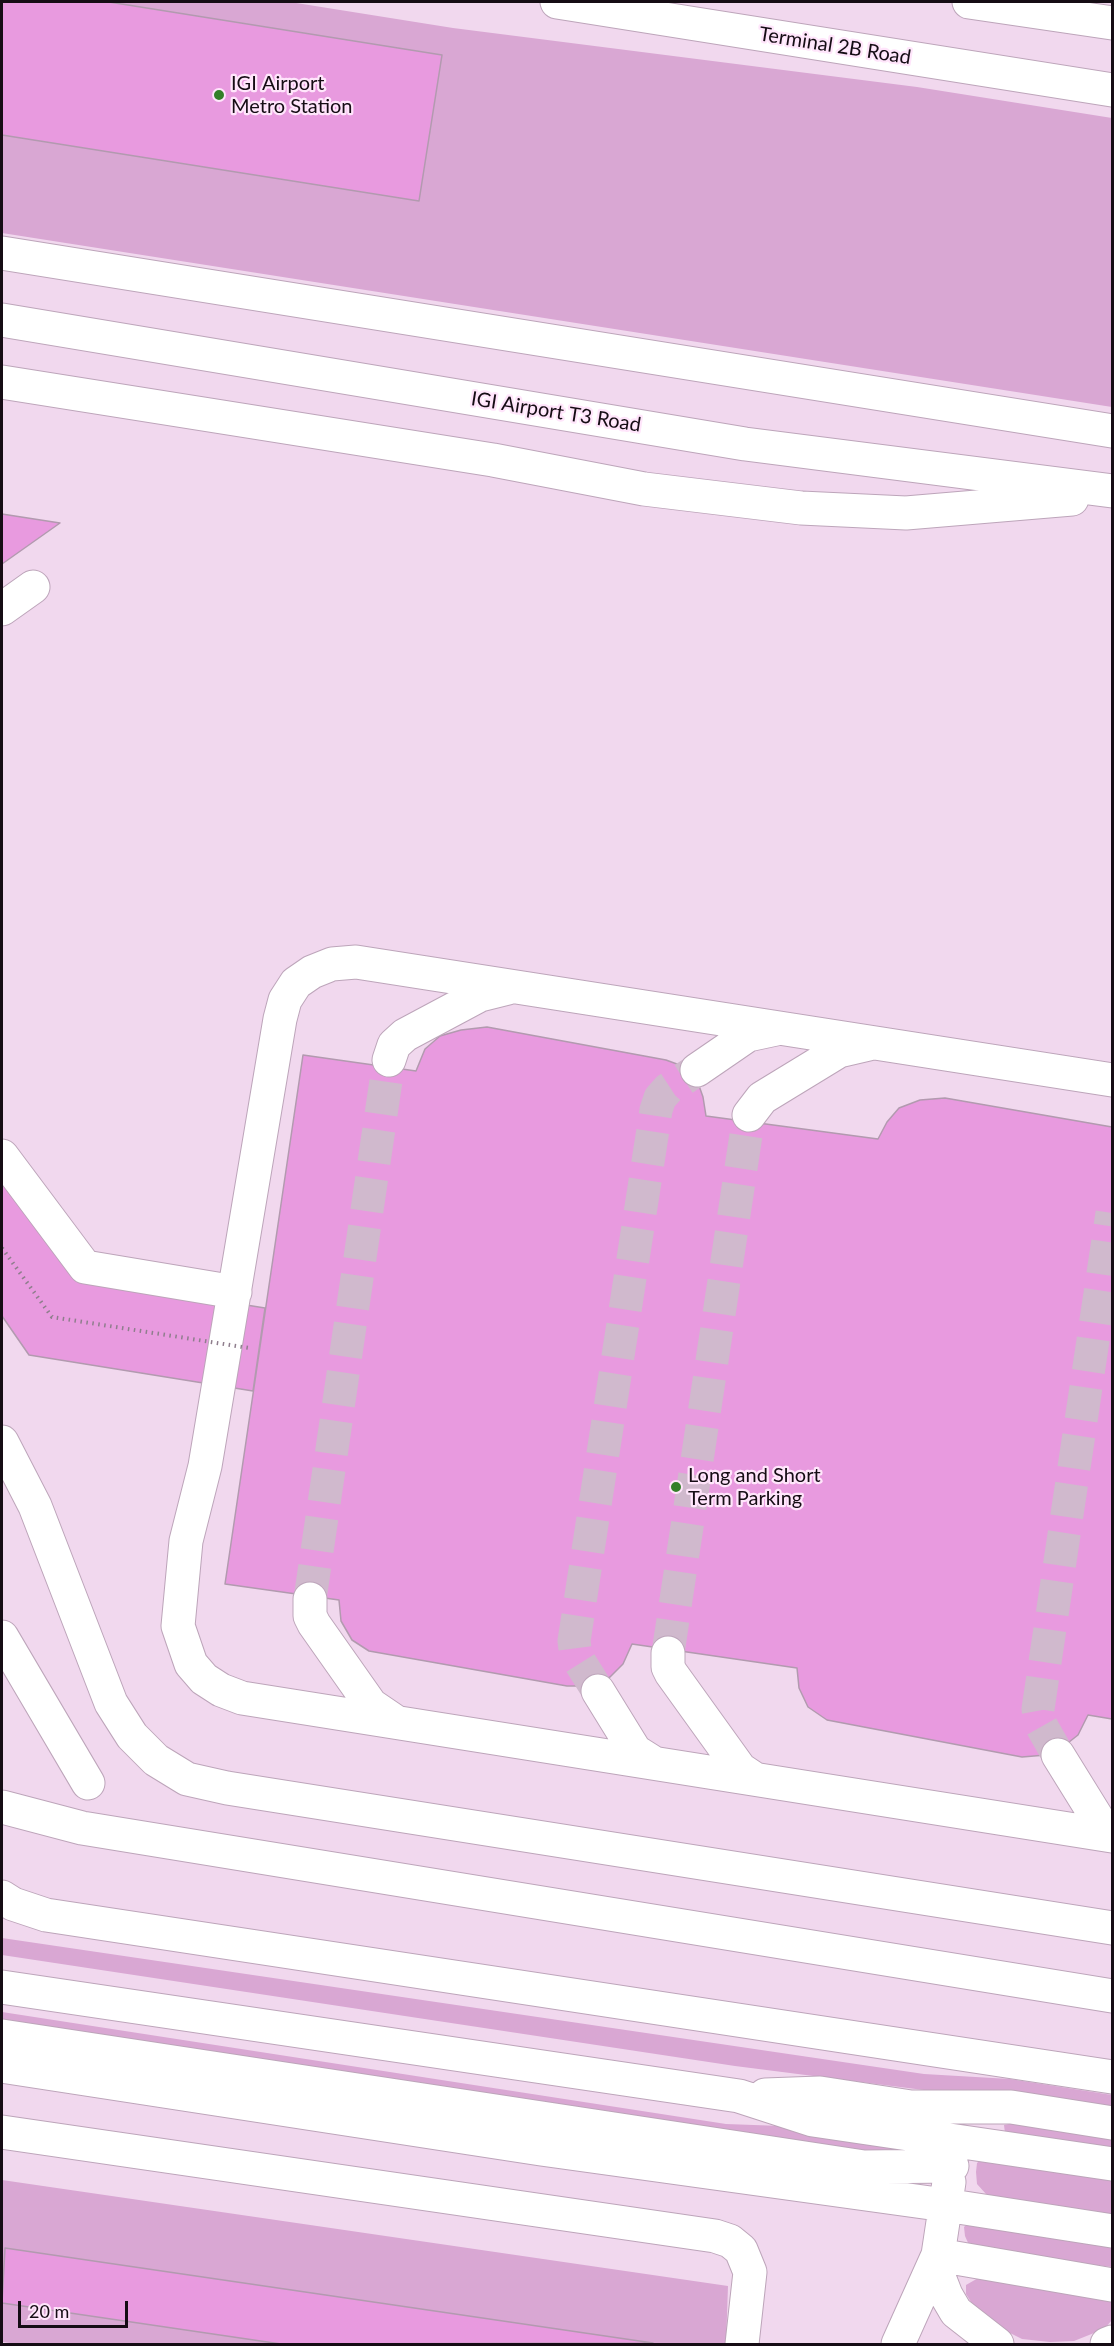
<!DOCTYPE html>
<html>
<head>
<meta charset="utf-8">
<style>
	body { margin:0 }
	#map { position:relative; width:1114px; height:2346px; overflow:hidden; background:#f1d8ee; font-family:Lato,sans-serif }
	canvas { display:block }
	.frame { position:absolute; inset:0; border:3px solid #150c14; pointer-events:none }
	.scale { position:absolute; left:18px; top:2301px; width:110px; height:27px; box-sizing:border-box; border:3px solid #150c14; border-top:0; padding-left:8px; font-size:18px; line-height:21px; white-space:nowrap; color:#150c14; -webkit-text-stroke:4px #ffe5fb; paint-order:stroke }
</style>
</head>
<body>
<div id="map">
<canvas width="1114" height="2346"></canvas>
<div class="frame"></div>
<div class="scale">20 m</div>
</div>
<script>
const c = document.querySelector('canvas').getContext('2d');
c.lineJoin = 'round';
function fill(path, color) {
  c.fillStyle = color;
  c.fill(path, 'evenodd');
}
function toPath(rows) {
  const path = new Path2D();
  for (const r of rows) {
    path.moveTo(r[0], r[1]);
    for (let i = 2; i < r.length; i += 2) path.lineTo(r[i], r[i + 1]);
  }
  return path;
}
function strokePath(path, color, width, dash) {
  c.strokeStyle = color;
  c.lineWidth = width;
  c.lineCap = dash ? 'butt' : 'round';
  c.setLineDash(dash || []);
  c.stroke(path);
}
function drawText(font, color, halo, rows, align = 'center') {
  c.font = font + ' Lato,sans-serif';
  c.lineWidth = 4.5;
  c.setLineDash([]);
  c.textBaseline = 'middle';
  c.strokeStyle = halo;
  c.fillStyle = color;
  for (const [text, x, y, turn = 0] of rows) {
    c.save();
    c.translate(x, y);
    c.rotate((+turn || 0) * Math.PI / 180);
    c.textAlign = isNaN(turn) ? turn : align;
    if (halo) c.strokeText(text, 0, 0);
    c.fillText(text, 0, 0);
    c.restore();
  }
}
fill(toPath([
	[109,2,290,2,453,28,917,87,1112,118,1112,407,2,233,2,135,419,201,442,55],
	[2,1938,924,2074,1010,2079,1112,2095,1112,2114,735,2066,2,1955],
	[2,2012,726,2124,809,2127,909,2142,906,2154,869,2156,2,2024],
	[1034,2119,1112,2132,1112,2150,1005,2133,1004,2125],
	[987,2154,1112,2170,1112,2218,998,2200,986,2194,977,2184,976,2172,977,2163],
	[2,2180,728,2286,726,2344,18,2344,2,2342],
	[971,2220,1112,2236,1112,2267,978,2250,969,2245,965,2236,964,2227],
	[980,2277,1112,2299,1112,2320,1104,2329,1074,2341,1050,2342,1022,2339,998,2327,976,2310,966,2294,966,2285]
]), '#d9a7d3');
const building = toPath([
	[2,2,109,2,442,55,419,201,2,135,2,2],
	[2,514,60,523,2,564,2,514],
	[487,1027,666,1060,685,1067,697,1080,703,1097,706,1116,878,1139,887,1122,899,1108,920,1100,945,1098,1112,1127,1112,1719,1088,1715,1078,1735,1064,1746,1046,1755,1022,1757,827,1720,808,1707,799,1688,797,1668,632,1644,623,1664,610,1677,591,1686,567,1686,369,1651,352,1640,341,1621,339,1600,225,1584,303,1055,416,1071,425,1049,440,1036,461,1030,487,1027],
	[2,1176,78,1278,265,1308,253,1391,29,1355,2,1316,2,1176],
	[5,2248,653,2343,281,2344,2,2303,5,2248]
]);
fill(building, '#e89adf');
strokePath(building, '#b29aaf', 1.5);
strokePath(toPath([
	[310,1599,389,1060],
	[668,1653,749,1115],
	[598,1691,576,1656,574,1641,656,1110,660,1098,668,1089,697,1070],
	[1058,1755,1041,1725,1038,1709,1112,1213]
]), '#d0b9cd', 33, [33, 16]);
const minor = toPath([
	[2,253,1112,431],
	[2,609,33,587],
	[389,1060,394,1045,405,1035,480,995,508,988],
	[697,1070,748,1035,776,1029],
	[1112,1080,356,962,332,964,312,972,296,983,285,1000,280,1019,205,1466,186,1541,178,1626,191,1664,204,1679,221,1690,242,1698,1112,1836],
	[749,1115,762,1098,839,1051,869,1044],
	[2,1156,85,1267,235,1292],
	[310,1599,310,1616,314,1624,371,1705,396,1722],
	[2,1637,88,1783],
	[668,1653,668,1667,671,1673,740,1769,755,1779],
	[598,1691,635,1751,654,1763],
	[1058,1755,1102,1826,1112,1835],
	[2,1897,13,1904,46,1915,1112,2077],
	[2,1987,739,2096,813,2120,1112,2164],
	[2,2036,864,2167,952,2166],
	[2,2066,541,2149,945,2205,1112,2231],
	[765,2095,820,2093,911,2107,1011,2107,1112,2123],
	[2,2132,715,2236,730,2241,741,2250,750,2272,742,2344],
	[949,2182,938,2255,939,2277,946,2295,956,2312,997,2344],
	[898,2344,938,2255,1112,2285],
	[1107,2344,1112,2342]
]);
const major = toPath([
	[557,2,1112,90],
	[969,2,1112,23],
	[2,320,745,444,1112,491],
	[2,382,493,460,644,489,801,508,906,513,1072,499],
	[2,1442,35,1506,111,1703,132,1736,156,1760,187,1779,227,1788,1112,1928],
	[2,1807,82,1828,1112,1996]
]);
strokePath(minor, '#bda5ba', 35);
strokePath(major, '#bda5ba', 35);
strokePath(minor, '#fff', 33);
strokePath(major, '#fff', 33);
strokePath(toPath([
	[2,1248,52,1317,249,1348]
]), '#8f7e8d', 4, [1.5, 4.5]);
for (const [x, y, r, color] of [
	[219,95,6,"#338029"],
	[676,1487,6,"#338029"]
]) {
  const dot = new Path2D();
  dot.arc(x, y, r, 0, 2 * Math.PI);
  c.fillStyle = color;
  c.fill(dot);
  strokePath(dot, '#ffe5fb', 2);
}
drawText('20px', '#150c14', '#ffe5fb', [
	["Terminal 2B Road",835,46,9],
	["IGI Airport T3 Road",556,412,9]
]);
drawText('20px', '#150c14', '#ffe5fb', [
	["IGI Airport",231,84],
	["Metro Station",231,107],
	["Long and Short",688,1476],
	["Term Parking",688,1499]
], 'left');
</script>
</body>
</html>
